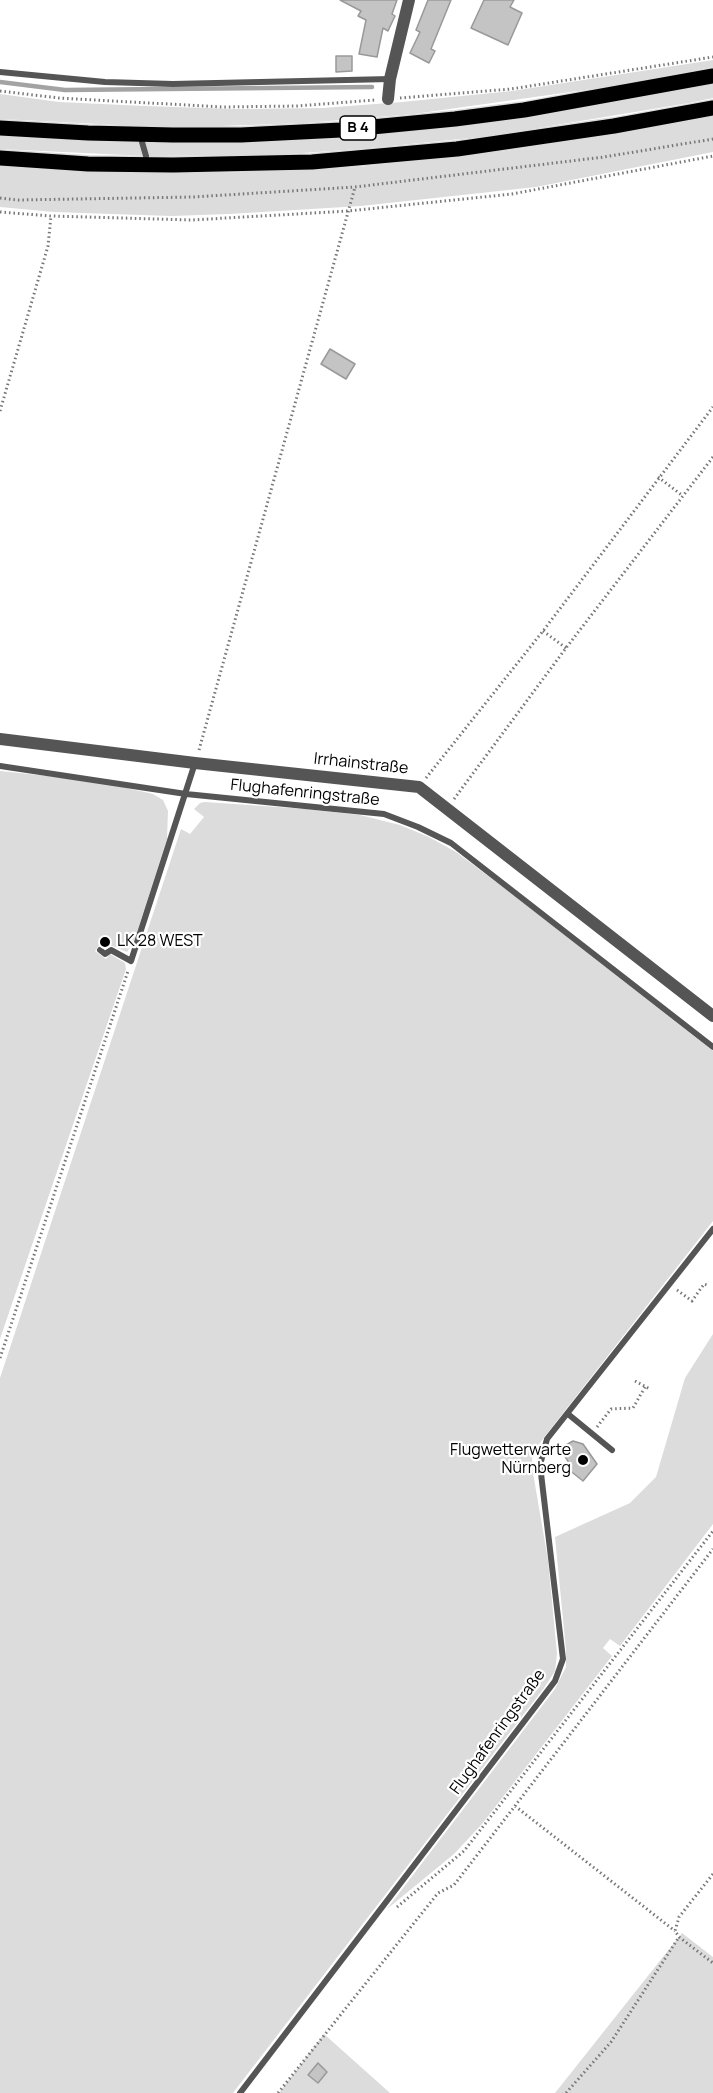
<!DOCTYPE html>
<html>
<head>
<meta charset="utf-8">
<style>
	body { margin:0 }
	canvas { display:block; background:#fff }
</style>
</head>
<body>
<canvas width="713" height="2093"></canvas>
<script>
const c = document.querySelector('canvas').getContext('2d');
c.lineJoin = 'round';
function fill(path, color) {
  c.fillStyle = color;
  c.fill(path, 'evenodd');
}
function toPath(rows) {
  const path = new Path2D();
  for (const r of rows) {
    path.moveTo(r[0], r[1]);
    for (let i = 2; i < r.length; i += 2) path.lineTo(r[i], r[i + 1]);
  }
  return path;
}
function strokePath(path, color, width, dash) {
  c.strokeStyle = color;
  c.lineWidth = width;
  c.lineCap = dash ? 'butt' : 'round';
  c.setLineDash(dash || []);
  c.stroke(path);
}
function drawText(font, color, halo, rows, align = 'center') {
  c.font = font + ' Manrope,sans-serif';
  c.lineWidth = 4.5;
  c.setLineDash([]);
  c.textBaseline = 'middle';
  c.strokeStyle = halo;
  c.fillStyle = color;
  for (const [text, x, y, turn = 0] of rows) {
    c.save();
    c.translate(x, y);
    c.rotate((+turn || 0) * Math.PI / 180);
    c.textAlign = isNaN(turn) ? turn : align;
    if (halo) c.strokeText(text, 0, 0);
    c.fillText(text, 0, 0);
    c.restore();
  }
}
fill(toPath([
	[713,60,713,67,606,87,414,114,305,123,221,126,139,126,0,119,0,94,59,102,144,106,237,109,323,108,402,102,512,91],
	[713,83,713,98,689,103,490,136,360,149,274,155,146,156,0,149,0,135,142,142,255,142,443,127,566,110],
	[713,115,713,152,536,187,361,206,229,214,171,216,54,212,0,207,0,166,139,173,222,173,359,167,505,151,648,128],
	[0,771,96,781,153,794,163,800,168,811,167,839,135,938,127,952,110,945,111,941,106,936,95,951,106,959,110,954,125,963,126,969,0,1339],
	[205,802,306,809,360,815,400,825,429,837,456,852,507,890,713,1051,713,1221,542,1440,532,1456,533,1473,548,1560,557,1654,555,1671,544,1688,233,2093,0,2093,0,1378,181,829,190,834,204,817,194,809,200,803],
	[713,1334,713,1524,620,1646,610,1639,603,1648,612,1656,482,1824,454,1854,387,1909,555,1689,566,1667,566,1650,555,1537,630,1503,656,1477,685,1378],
	[682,1933,713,1957,713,2093,555,2093],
	[324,2034,390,2093,279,2093]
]), '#dcdcdc');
strokePath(toPath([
	[0,82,65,90,372,87]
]), '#a3a3a3', 4.5);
const building = toPath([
	[340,0,397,0,392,14,395,16,388,31,383,28,377,57,359,54,366,20,358,16,361,11,340,0],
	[428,0,451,0,431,49,435,51,429,63,410,53,420,32,416,30,428,0],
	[484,0,514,0,510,7,522,13,508,45,471,28,484,0],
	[336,56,352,56,352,71,336,72,336,56],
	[330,349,355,364,346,379,321,364,330,349],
	[573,1441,583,1444,597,1464,583,1481,568,1469,571,1466,564,1455,566,1445,573,1441],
	[318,2063,327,2072,318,2083,308,2075,318,2063]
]);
fill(building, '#c4c4c4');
strokePath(building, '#999', 1.5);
const primary = toPath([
	[0,128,88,133,173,135,241,135,341,130,455,119,524,110,713,76],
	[0,158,88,164,173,165,312,162,457,149,614,126,713,108]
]);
strokePath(primary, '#dbdbdb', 18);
strokePath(toPath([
	[0,91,59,98,223,107,297,106,375,100],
	[400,98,511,89,713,57],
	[0,198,18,200,193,197,355,187,604,157,713,139],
	[0,212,51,216,192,220,348,211,512,194,713,156],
	[0,411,48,246,51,216],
	[658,477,683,496],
	[543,631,566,648],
	[199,750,355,187],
	[426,778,543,631,713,407],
	[454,799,566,648,713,457],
	[677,1290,692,1301,704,1284,707,1285],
	[0,1358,128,971],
	[635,1381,650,1389],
	[597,1427,611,1409,633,1408,645,1387],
	[515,1806,675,1931],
	[713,1874,679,1917,675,1931,679,1937,713,1963],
	[397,1907,464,1851,713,1531],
	[278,2093,438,1893,454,1885,713,1549],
	[566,2093,611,2042,679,1937]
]), '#777', 3, [1.5, 3]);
strokePath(toPath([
	[0,72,105,82,173,84,390,79],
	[142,142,146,156],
	[0,766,186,794,384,814,418,827,451,843,713,1047],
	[100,950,105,954,111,950,131,961,195,763],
	[568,1414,612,1450],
	[240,2093,555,1681,563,1659,540,1465,547,1439,713,1229]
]), '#555', 6);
strokePath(toPath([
	[388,99,390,79,409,0],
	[0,739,195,763,419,787,713,1016]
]), '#555', 12);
strokePath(primary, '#000', 15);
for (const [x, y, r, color] of [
	[105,942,6,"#000"],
	[583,1460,6,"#000"]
]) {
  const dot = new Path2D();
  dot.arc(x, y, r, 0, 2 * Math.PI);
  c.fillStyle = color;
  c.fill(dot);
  strokePath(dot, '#fff', 2);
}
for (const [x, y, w] of [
	[358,128,36]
]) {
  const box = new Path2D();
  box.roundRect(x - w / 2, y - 12, w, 24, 4.5);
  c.fillStyle = '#fff';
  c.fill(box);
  strokePath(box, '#000', 1.5);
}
drawText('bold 15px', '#000', null, [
	["B 4",358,128]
]);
drawText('16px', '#000', '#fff', [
	["Irrhainstraße",361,764,6],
	["Flughafenringstraße",305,793,6],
	["Flughafenringstraße",498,1732,-54]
]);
drawText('16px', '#000', '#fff', [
	["LK 28 WEST",117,942],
	["Flugwetterwarte",571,1451,"right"],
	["Nürnberg",571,1469,"right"]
], 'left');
</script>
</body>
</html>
